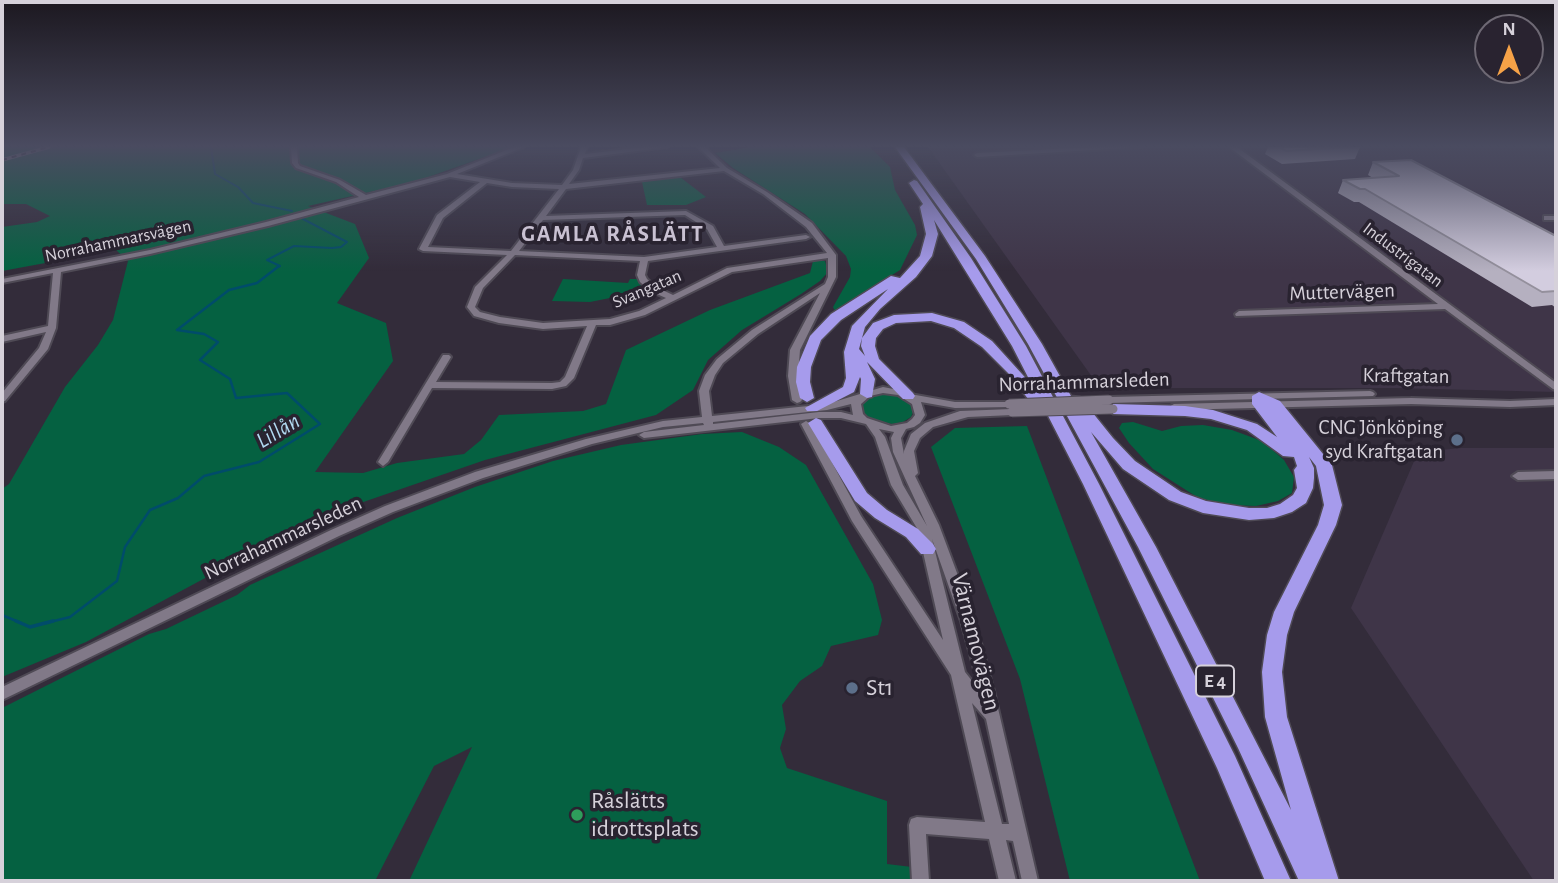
<!DOCTYPE html>
<html>
<head>
<meta charset="utf-8">
<style>
	body { margin:0 }
	#map { position:relative; width:1558px; height:883px; overflow:hidden; background:#332c3a; font-family:"Alegreya Sans",sans-serif }
	canvas { display:block }
	.frame { position:absolute; inset:0; border:4px solid #d6d1da; pointer-events:none }
	.north { position:absolute; left:1474px; top:14px; width:70px; height:70px; box-sizing:border-box; background:#292330; border:2px solid #6e6974; border-radius:50%; rotate:0deg; font-size:19px; font-weight:700; line-height:28px; text-align:center; color:#d6d1da }
	.north::after { content:''; display:block; margin:auto; width:24px; height:32px; background:#f6a247; clip-path:polygon(50% 0,100% 100%,50% 72%,0 100%) }
</style>
</head>
<body>
<div id="map">
<canvas width="1558" height="883"></canvas>
<div class="frame"></div>
<div class="north">N</div>
</div>
<script>
const c = document.querySelector('canvas').getContext('2d');
c.lineJoin = 'round';
function fill(path, color) {
  c.fillStyle = color;
  c.fill(path, 'evenodd');
}
function toPath(rows) {
  const path = new Path2D();
  for (const r of rows) {
    path.moveTo(r[0], r[1]);
    for (let i = 2; i < r.length; i += 2) path.lineTo(r[i], r[i + 1]);
  }
  return path;
}
function strokePath(path, color, width, dash) {
  c.strokeStyle = color;
  c.lineWidth = width;
  c.lineCap = dash ? 'butt' : 'round';
  c.setLineDash(dash || []);
  c.stroke(path);
}
function drawText(font, color, halo, rows, align = 'center') {
  c.font = font + ' "Alegreya Sans",sans-serif';
  c.lineWidth = 7;
  c.setLineDash([]);
  c.textBaseline = 'middle';
  c.strokeStyle = halo;
  c.fillStyle = color;
  for (const [text, x, y, turn = 0] of rows) {
    c.save();
    c.translate(x, y);
    c.rotate((+turn || 0) * Math.PI / 180);
    c.textAlign = isNaN(turn) ? turn : align;
    if (halo) c.strokeText(text, 0, 0);
    c.fillText(text, 0, 0);
    c.restore();
  }
}
fill(toPath([
	[928,147,1556,147,1556,392,1394,388,1100,388],
	[1461,448,1556,448,1556,881,1534,881,1351,608,1418,452]
]), '#3f3548');
fill(toPath([
	[2,147,513,147,414,182,308,206,355,224,369,258,337,303,386,323,393,361,315,472,363,473,397,463,464,454,481,440,499,415,583,411,606,404,626,350,710,310,810,273,813,261,825,261,828,272,820,281,801,294,742,330,708,360,693,390,656,415,485,460,317,518,86,642,2,677,2,489,9,484,65,387,98,345,113,320,128,261,116,250,2,271,2,227,37,222,50,216,26,204,2,204],
	[750,147,870,147,890,167,895,190,915,225,917,235,900,270,835,311,833,307,850,277,851,269,846,256,805,214,733,168,715,153],
	[680,177,706,197,686,205,647,205,642,182],
	[563,279,628,283,630,279,638,279,645,291,590,302,552,301],
	[884,393,902,397,910,402,914,410,911,417,903,422,892,424,868,418,862,411,862,404,868,398],
	[1133,422,1162,431,1181,426,1203,425,1232,430,1262,441,1284,460,1294,477,1292,493,1278,501,1256,506,1225,505,1197,497,1153,469,1129,443,1119,428,1122,423],
	[1027,426,1200,881,1070,881,1020,679,931,447,955,428],
	[742,432,779,447,806,465,873,584,882,620,878,635,831,646,822,666,800,681,782,705,786,729,780,748,787,768,887,801,887,864,912,867,913,881,409,881,472,747,434,766,375,881,2,881,2,708,149,634,166,629,237,595,250,585,397,518,475,487,553,461,621,445,702,434]
]), '#056141');
strokePath(toPath([
	[211,147,215,174,238,187,253,203,292,211],
	[278,267,280,266,267,260,294,246,332,248,341,247,347,242,303,219]
]), '#004c6a', 2);
strokePath(toPath([
	[2,615,21,623],
	[46,623,70,617,117,581,125,547,150,510,178,498,204,476,259,462,320,424,287,393,236,398,230,379,200,360,218,342,204,334,177,330,229,290,257,283,279,266]
]), '#004c6a', 2.5);
strokePath(toPath([
	[16,621,30,627,53,621]
]), '#004c6a', 3.5);
const minor = toPath([
	[291,147,297,147,298,163,300,166,340,180,366,195,447,174,514,147,524,147,457,174,512,183,562,185,573,170,581,147,587,147,585,154,644,147,668,147,583,158,579,170,569,184,720,168,698,147,705,147,727,168,767,192,812,223,836,255,836,277,800,350,798,376,802,400,800,402,797,403,792,400,788,376,790,350,820,293,758,334,723,363,715,375,709,391,712,416,827,404,883,387,904,391,910,394,955,402,1013,402,1014,404,1009,407,955,408,921,402,925,415,920,423,914,427,906,429,901,438,904,454,904,451,911,434,925,423,960,411,1012,409,1017,412,1012,415,968,417,933,427,920,438,914,451,918,473,915,476,939,525,975,621,994,691,1038,881,1022,881,1013,841,1006,840,1016,881,999,881,989,839,926,834,929,881,912,881,909,825,911,819,917,817,985,822,951,675,852,521,801,424,806,421,811,424,861,516,943,640,918,530,891,485,875,437,866,424,841,418,819,418,644,438,639,435,644,432,704,425,703,423,663,427,592,444,483,478,393,512,339,536,2,700,2,687,331,530,385,506,475,472,586,439,663,421,702,417,699,391,705,375,717,359,752,330,825,284,828,277,828,258,732,272,645,315,610,325,596,325,574,378,566,386,552,389,432,388,388,462,383,466,378,462,443,355,449,355,451,357,436,382,552,383,560,382,565,377,587,326,543,329,499,323,474,316,467,307,475,287,507,255,423,251,419,249,437,215,480,182,450,177,268,226,150,254,61,272,56,328,48,349,5,401,2,402,2,393,39,348,46,332,2,342,2,336,48,326,53,273,2,283,2,279,150,250,266,222,359,197,336,182,296,168,292,163,291,147],
	[724,171,763,194,806,227,827,253,727,268,673,295,656,287,647,279,645,275,648,261,806,239,810,237,806,235,724,246,713,226,686,211,546,216,566,189,724,171],
	[487,183,512,187,559,189,511,251,428,247,443,218,487,183],
	[685,215,707,229,717,247,644,257,519,251,543,220,685,215],
	[515,255,640,261,637,275,640,282,650,291,666,298,639,311,610,319,543,323,500,317,480,312,475,307,483,288,515,255],
	[883,393,898,395,912,404,915,415,912,419,907,423,891,426,867,418,863,414,861,404,870,396,883,393],
	[851,404,853,415,841,412,819,412,713,424,713,422,827,410,851,404],
	[879,429,894,432,891,438,893,452,927,526,903,485,885,437,879,429],
	[932,539,961,621,980,691,965,672,932,539],
	[972,703,986,719,1009,824,1002,824,972,703],
	[1093,147,1142,147,977,157,974,155,977,153,1093,147],
	[1229,147,1237,147,1556,383,1556,390,1553,389,1445,309,1236,316,1235,314,1239,311,1438,304,1229,147],
	[1544,216,1556,216,1556,220,1544,220,1544,216],
	[1370,391,1373,392,1375,394,1373,396,1109,403,1104,400,1109,397,1370,391],
	[1411,398,1510,401,1556,399,1556,405,1510,407,1411,404,1174,410,1169,407,1174,404,1411,398],
	[1556,471,1556,479,1518,480,1512,476,1518,472,1556,471]
]);
const highway = toPath([
	[895,147,904,147,985,256,1042,344,1071,396,1080,397,1113,438,1135,461,1181,492,1206,501,1249,508,1267,508,1280,504,1293,495,1297,488,1294,470,1297,466,1294,457,1283,456,1247,430,1211,419,1185,416,1113,414,1105,409,1113,404,1185,406,1213,410,1257,424,1277,437,1252,404,1252,396,1259,392,1280,401,1332,465,1342,505,1336,525,1294,612,1287,635,1282,672,1287,717,1339,881,1299,881,1238,748,1138,547,1028,344,976,259,895,147],
	[1091,432,1123,469,1169,500,1203,513,1249,520,1274,518,1292,512,1306,503,1313,488,1314,478,1314,468,1309,457,1316,466,1324,505,1318,525,1274,612,1267,635,1262,672,1265,717,1291,810,1156,547,1091,432],
	[914,180,917,181,971,258,1026,346,1099,484,1235,756,1291,881,1265,881,1217,768,1083,484,1044,408,1035,408,1009,374,982,347,954,328,931,321,896,323,883,329,876,338,875,346,879,359,913,393,915,396,913,399,903,399,867,362,875,379,872,397,867,398,860,394,861,379,860,377,854,392,817,411,807,411,805,408,843,387,846,378,844,352,852,326,888,289,841,320,821,340,811,367,810,382,814,398,807,402,800,398,796,382,797,367,810,336,831,314,891,276,900,278,920,256,926,234,920,207,923,204,909,183,914,180],
	[934,220,1012,346,1032,385,992,341,964,322,932,313,894,315,873,323,862,338,861,346,865,356,859,349,865,327,880,309,916,277,932,256,938,234,934,220],
	[816,418,821,420,867,493,887,510,918,529,933,544,936,549,933,554,921,554,906,537,875,518,855,501,808,423,816,418]
]);
strokePath(minor, '#4f4a55', 4);
strokePath(highway, '#4f4a55', 3);
fill(minor, '#817988');
fill(highway, '#a69bec');
const rail = toPath([
	[2,160,49,147]
]);
strokePath(rail, '#95909b', 3.5);
strokePath(rail, '#292330', 2, [5]);
const minorBridge = toPath([
	[1009,404,1109,400],
	[1012,412,1113,409]
]);
strokePath(minorBridge, '#4f4a55', 11, []);
strokePath(minorBridge, '#817988', 9);
fill(toPath([
	[1268,147,1360,147,1355,159,1282,164,1265,154],
	[1373,162,1556,236,1556,308,1552,305,1532,307,1359,202,1354,202,1338,193,1343,180,1373,178,1368,175]
]), '#b5b0c0');
const building = toPath([
	[1280,147,1350,147,1286,151,1280,147],
	[1411,160,1556,236,1556,291,1542,292,1365,189,1360,189,1343,180,1399,176,1373,162,1411,160]
]);
fill(building, '#d3cddf');
strokePath(building, '#94909c', 2);
const sky = c.createLinearGradient(0, 0, 0, 271);
sky.addColorStop(0, '#1c1820');
sky.addColorStop(0.54, '#4a4b60');
sky.addColorStop(1, '#4a4b6000');
c.fillStyle = sky;
c.fillRect(0, 0, 1558, 271);
for (const [x, y, r, color] of [
	[1457,440,7,"#5c6f8a"],
	[852,688,7,"#5c6f8a"],
	[577,815,7,"#2e9e5b"]
]) {
  const dot = new Path2D();
  dot.arc(x, y, r, 0, 2 * Math.PI);
  c.fillStyle = color;
  c.fill(dot);
  strokePath(dot, '#292330', 2.5);
}
drawText('18px', '#d6d1da', '#292330', [
	["Norrahammarsvägen",118,241,-12],
	["Industrigatan",1403,255,37],
	["Svangatan",647,289,-23]
]);
for (const [x, y, w] of [
	[1215,681,38]
]) {
  const box = new Path2D();
  box.roundRect(x - w / 2, y - 15.5, w, 31, 5);
  c.fillStyle = '#292330';
  c.fill(box);
  strokePath(box, '#d6d1da', 2);
}
drawText('bold 19px', '#d6d1da', null, [
	["E 4",1215,681]
]);
drawText('21px', '#d6d1da', '#292330', [
	["Muttervägen",1342,292,-2],
	["Kraftgatan",1406,376,1],
	["Norrahammarsleden",1084,382,-2],
	["Norrahammarsleden",283,538,-25]
]);
drawText('21px', '#d6d1da', '#292330', [
	["CNG Jönköping",1443,428],
	["syd Kraftgatan",1443,452]
], 'right');
c.letterSpacing = '2px';
drawText('bold 23px', '#c9c1d2', '#292330', [
	["GAMLA RÅSLÄTT",613,234]
]);
c.letterSpacing = '0px';
drawText('italic 23px', '#b2daf2', '#292330', [
	["Lillån",278,431,-31]
]);
drawText('24px', '#d6d1da', '#292330', [
	["Värnamovägen",976,642,76]
]);
drawText('24px', '#d6d1da', '#292330', [
	["St1",866,688],
	["Råslätts",591,801],
	["idrottsplats",591,829]
], 'left');
</script>
</body>
</html>
